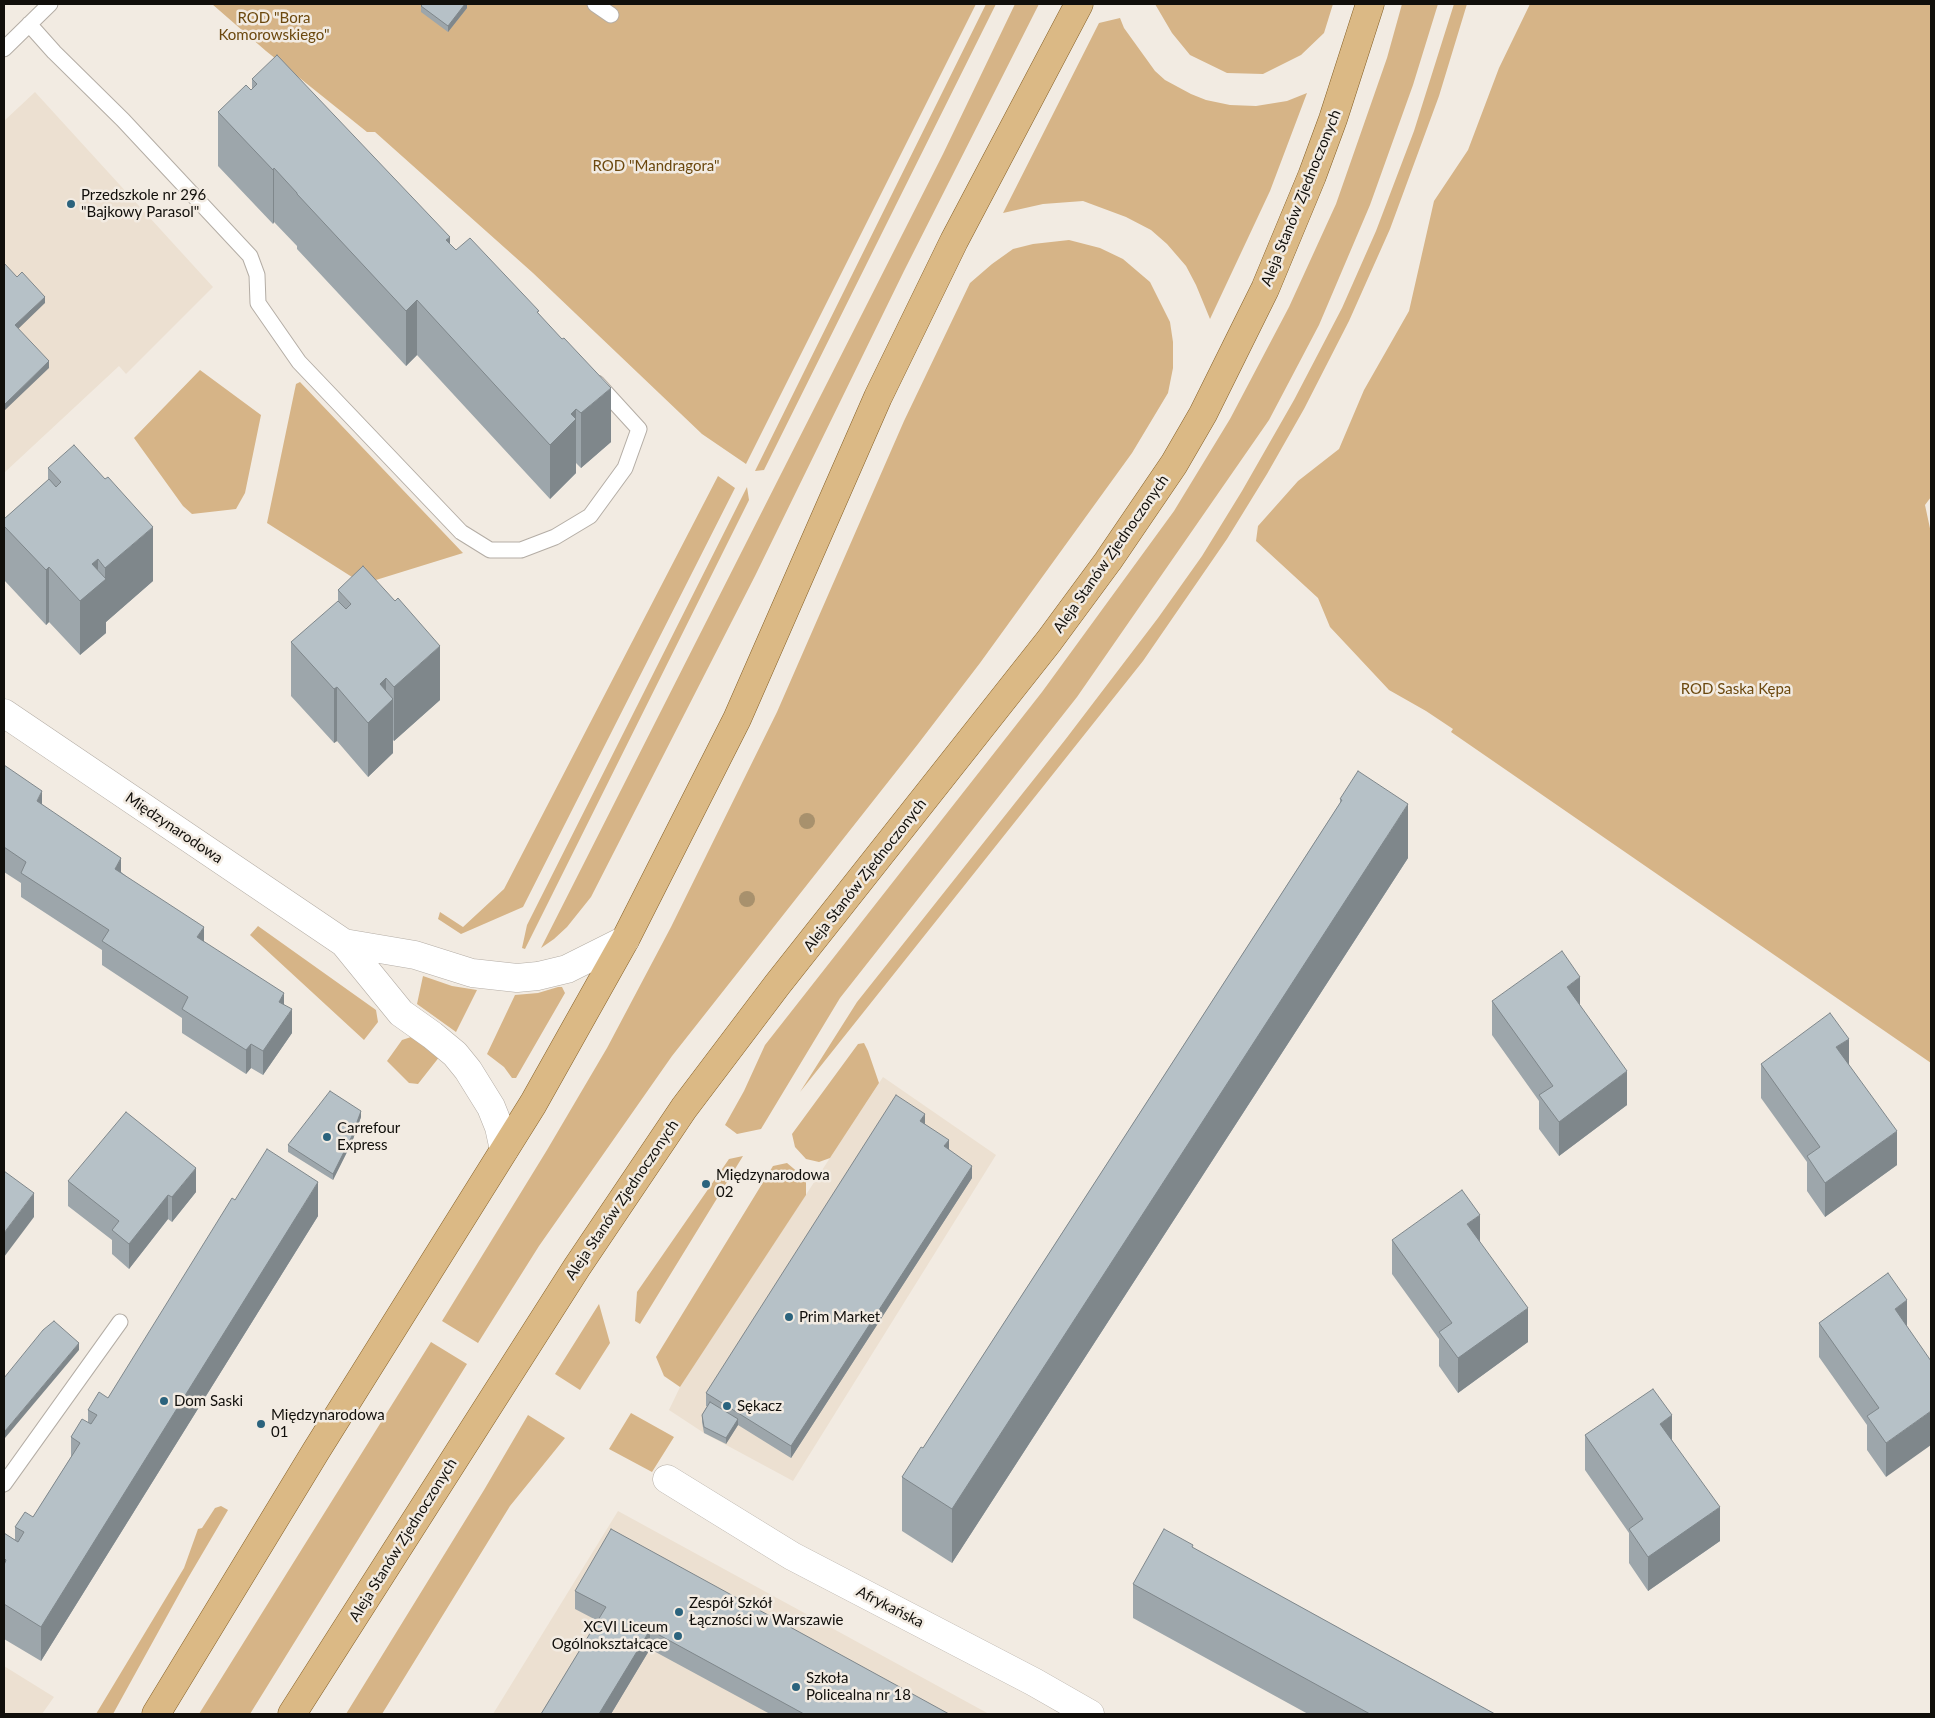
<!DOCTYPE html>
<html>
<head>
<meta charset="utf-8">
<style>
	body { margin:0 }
	#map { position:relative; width:1935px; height:1718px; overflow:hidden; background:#f2ebe2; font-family:Lato,sans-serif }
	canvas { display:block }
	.frame { position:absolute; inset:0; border:5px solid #110f0b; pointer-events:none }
</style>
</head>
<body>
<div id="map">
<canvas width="1935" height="1718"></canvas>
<div class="frame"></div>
</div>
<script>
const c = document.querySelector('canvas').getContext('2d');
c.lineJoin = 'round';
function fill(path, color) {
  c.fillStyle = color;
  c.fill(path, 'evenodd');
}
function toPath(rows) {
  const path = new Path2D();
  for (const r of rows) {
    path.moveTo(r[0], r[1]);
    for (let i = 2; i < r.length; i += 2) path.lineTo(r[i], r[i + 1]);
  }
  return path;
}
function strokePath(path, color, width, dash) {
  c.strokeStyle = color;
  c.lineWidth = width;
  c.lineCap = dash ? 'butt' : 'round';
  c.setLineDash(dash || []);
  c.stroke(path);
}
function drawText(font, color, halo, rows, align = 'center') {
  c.font = font + ' Lato,sans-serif';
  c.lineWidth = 5;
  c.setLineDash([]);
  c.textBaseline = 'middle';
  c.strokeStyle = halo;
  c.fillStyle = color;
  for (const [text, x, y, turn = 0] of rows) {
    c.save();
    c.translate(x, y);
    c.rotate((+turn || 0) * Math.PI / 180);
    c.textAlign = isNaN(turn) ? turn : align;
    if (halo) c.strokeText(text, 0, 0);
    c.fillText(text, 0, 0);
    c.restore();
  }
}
fill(toPath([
	[35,92,213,287,126,374,119,366,4,473,4,121],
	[883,1077,996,1155,793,1481,704,1433,669,1410,680,1387],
	[618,1511,989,1714,493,1714],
	[4,1666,54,1697,42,1714,4,1714]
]), '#ece0d1');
fill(toPath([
	[212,4,976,4,746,464,702,434,533,273,375,132,367,132,266,51],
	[986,4,996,4,764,470,755,471],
	[1015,4,1039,4,904,271,755,576,591,897,567,927,554,939,541,948,943,154],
	[1155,4,1333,4,1324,33,1301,55,1263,74,1227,73,1190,55,1172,33],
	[1402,4,1438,4,1413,85,1370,205,1319,325,1269,420,1077,697,840,998,761,1129,737,1134,725,1125,744,1091,765,1045,1042,692,1174,511,1230,419,1289,307,1336,204,1387,58],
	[1454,4,1467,4,1439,96,1390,229,1349,321,1304,409,1267,474,1227,539,1143,661,800,1092,857,1002,1065,740,1158,618,1202,556,1242,491,1294,400,1342,308,1376,231,1414,131],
	[1530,4,1931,4,1931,497,1925,505,1931,533,1931,1063,1451,732,1453,729,1426,711,1389,690,1330,627,1318,598,1256,541,1258,526,1298,481,1339,449,1364,390,1409,311,1434,201,1468,150,1499,68],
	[1120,18,1124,28,1155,71,1165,80,1191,94,1206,100,1230,105,1256,106,1287,101,1307,93,1270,191,1210,319,1196,285,1186,266,1167,244,1151,230,1126,217,1083,201,1043,204,1003,213,1099,23],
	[1069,240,1100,248,1123,259,1150,282,1170,322,1173,342,1173,368,1168,393,1132,453,980,663,918,744,672,1056,539,1246,478,1343,442,1321,547,1150,607,1048,671,927,777,712,904,421,970,283,992,264,1013,249,1033,244],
	[200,370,261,415,245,493,236,509,192,514,183,506,134,438],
	[300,382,463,553,363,584,267,523,296,384],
	[718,476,735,488,523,907,461,934,438,919,440,912,463,927,504,889],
	[747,487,749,500,525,949,522,948,527,925],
	[258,926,376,1010,378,1022,364,1040,250,935],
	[423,976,452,986,477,990,456,1032,417,1004],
	[558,987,562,987,565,993,516,1078,512,1078,504,1067,487,1054,515,995,538,993],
	[414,1036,440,1056,418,1084,409,1083,387,1061,402,1040],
	[864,1043,868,1051,879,1083,830,1158,819,1162,806,1159,795,1147,792,1134,858,1044],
	[743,1156,640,1324,635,1321,637,1292,729,1159],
	[787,1163,806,1179,806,1195,680,1387,664,1376,656,1357,773,1166],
	[599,1304,610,1343,580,1390,555,1374],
	[431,1342,467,1364,250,1714,199,1714],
	[631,1413,674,1437,652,1472,609,1449],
	[528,1415,565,1438,510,1506,382,1714,346,1714,484,1490],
	[221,1506,228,1510,188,1578,113,1714,96,1714,184,1568,198,1529,202,1528,215,1508]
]), '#d6b487');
const service = toPath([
	[595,4,611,15],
	[29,24,54,52,123,120,250,256,257,275,258,303,299,362,461,532,490,550,521,550,555,537,590,516,625,468,639,429,597,383],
	[4,49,50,4],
	[4,1484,120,1322]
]);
const minor = toPath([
	[667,1479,792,1556,1034,1682,1090,1714]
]);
const tertiary = toPath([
	[4,713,344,943,401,1013,432,1035,455,1054,468,1070,491,1107,499,1127,504,1150],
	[344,943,415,955,472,973,517,978,538,976,567,969,625,940]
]);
const primary = toPath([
	[156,1714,316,1451,533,1104,625,940,737,719,878,397,954,241,1079,4],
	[292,1714,577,1267,684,1108,777,985,1049,641,1108,561,1174,464,1203,414,1265,289,1312,176,1333,119,1370,4]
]);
strokePath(service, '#b4ada5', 17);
strokePath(minor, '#b4ada5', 29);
strokePath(tertiary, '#b4ada5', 29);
strokePath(primary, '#855f25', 29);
strokePath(service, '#fff', 15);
strokePath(minor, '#fff', 28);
strokePath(tertiary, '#fff', 28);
strokePath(primary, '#dbb985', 28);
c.fillStyle = '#a8916d';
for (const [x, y] of [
	[807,821],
	[747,899]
]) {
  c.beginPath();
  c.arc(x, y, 8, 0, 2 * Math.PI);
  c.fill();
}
fill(toPath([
	[467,4,467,8,448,32,421,12,421,6],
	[252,79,450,244,456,250,539,314,611,442,581,468,576,463,576,473,550,499,417,355,406,366,297,249,297,246,274,222,273,224,218,166,218,112,252,89],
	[48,468,153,581,106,622,106,633,80,655,49,622,46,625,4,580,4,519,48,480],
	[338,590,440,700,394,741,393,740,393,753,368,777,337,741,334,743,291,696,291,642,338,602],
	[4,765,42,805,204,942,284,1004,292,1033,263,1075,251,1068,246,1074,182,1033,182,1018,102,965,102,950,21,897,21,883,4,872],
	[1340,799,1408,858,952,1563,902,1531,902,1477,923,1448,1178,1054,1340,803],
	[1492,1001,1580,1005,1627,1105,1559,1156,1539,1129,1539,1101,1492,1035],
	[1761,1064,1849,1065,1897,1165,1825,1217,1807,1191,1807,1162,1761,1098],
	[361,1117,352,1142,333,1180,288,1152,288,1145],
	[925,1124,949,1150,972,1178,791,1458,738,1425,726,1444,704,1433,702,1422,702,1415,707,1406,706,1406,706,1393],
	[68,1181,196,1192,172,1222,168,1219,129,1269,112,1254,112,1240,68,1206],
	[235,1200,318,1216,41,1661,4,1639,4,1533,15,1540,15,1527,33,1517,71,1457,71,1437,88,1422,88,1410,108,1398],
	[1392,1240,1480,1242,1528,1342,1458,1393,1439,1366,1439,1339,1392,1274],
	[1888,1273,1886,1477,1867,1450,1867,1425,1819,1357,1819,1323],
	[1585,1435,1672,1440,1720,1541,1648,1591,1629,1563,1629,1533,1585,1470],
	[1193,1548,1495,1714,1308,1714,1133,1618,1133,1584],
	[575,1591,949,1714,770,1714,650,1649,611,1714,541,1714,598,1621,575,1609]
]), '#9da6ab');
fill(toPath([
	[465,4,467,4,467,8,448,32,448,26],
	[274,168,274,222,273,224,273,170],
	[450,237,450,291,446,240],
	[45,297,45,303,15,332,15,325],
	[417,300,417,355,406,366,406,311],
	[49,361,49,368,4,411,4,405],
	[611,388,611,442,581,468,581,413],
	[576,409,576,473,550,499,550,445,571,414],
	[153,527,153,581,106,622,106,633,80,655,80,601,92,564,98,559,98,585,105,579,105,568],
	[49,567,49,622,46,625,46,570],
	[440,646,440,700,394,741,394,687],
	[386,678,386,706,393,699,393,753,368,777,368,723,380,684],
	[337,687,337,741,334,743,334,689],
	[42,791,42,815,37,801],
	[1408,804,1408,858,952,1563,952,1509],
	[121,858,121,882,115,869],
	[204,927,204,951,197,937],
	[1580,977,1580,1011,1567,987],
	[284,993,284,1018,279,1002],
	[292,1009,292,1033,263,1075,263,1051],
	[1849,1039,1849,1073,1836,1047],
	[251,1044,251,1068,246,1074,246,1050],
	[1627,1071,1627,1105,1559,1156,1559,1122],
	[361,1111,361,1117,352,1142,333,1180,333,1174],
	[925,1114,925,1126,920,1121],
	[1897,1131,1897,1165,1825,1217,1825,1183],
	[949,1140,949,1152,944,1146],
	[972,1166,972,1178,791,1458,791,1446],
	[196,1168,196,1192,172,1222,172,1197],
	[318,1182,318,1216,41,1661,41,1627],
	[34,1193,34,1217,4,1257,4,1233],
	[168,1195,168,1219,129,1269,129,1244],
	[1480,1215,1480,1249,1467,1224],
	[1907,1300,1907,1334,1895,1309],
	[1528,1308,1528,1342,1458,1393,1458,1358],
	[79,1343,79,1350,5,1438,5,1431],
	[1931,1411,1931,1445,1886,1477,1886,1443],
	[1672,1415,1672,1450,1660,1424],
	[738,1419,738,1425,726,1444,726,1438],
	[1720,1507,1720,1541,1648,1591,1648,1557],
	[650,1630,650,1649,611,1714,599,1714]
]), '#7f878b');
const building = toPath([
	[423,4,465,4,448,26,421,6,423,4],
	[277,55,450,237,446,240,456,250,470,238,539,311,537,312,562,339,564,338,611,388,581,413,576,409,571,414,576,419,550,445,417,300,406,311,297,194,297,193,274,168,273,170,218,112,246,85,251,90,257,84,252,79,277,55],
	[4,263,17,277,22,272,45,297,15,325,49,361,4,405,4,263],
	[74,445,105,479,108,477,153,527,105,568,98,559,92,564,106,579,80,601,49,567,46,570,4,526,4,519,49,479,56,487,61,482,48,468,74,445],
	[363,566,395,601,398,598,440,646,394,687,386,678,380,684,393,699,368,723,337,687,334,689,291,642,338,601,346,609,351,604,338,590,363,566],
	[4,765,42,791,37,801,121,858,115,869,204,927,197,937,284,993,279,1002,292,1009,263,1051,251,1044,246,1050,182,1009,188,997,102,941,109,930,21,873,26,862,4,847,4,765],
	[1358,771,1408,804,952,1509,902,1477,921,1447,923,1448,1178,1054,1342,800,1340,799,1358,771],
	[1562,951,1580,977,1567,987,1627,1071,1559,1122,1539,1095,1553,1086,1492,1001,1562,951],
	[1830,1013,1849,1039,1836,1047,1897,1131,1825,1183,1807,1156,1820,1147,1761,1064,1830,1013],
	[330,1091,361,1111,352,1136,333,1174,288,1145,330,1091],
	[896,1095,925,1114,920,1121,949,1140,944,1146,972,1166,791,1446,706,1393,896,1095],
	[126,1112,196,1168,172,1197,168,1195,129,1244,112,1230,119,1221,68,1181,126,1112],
	[267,1149,318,1182,41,1627,4,1604,4,1565,6,1560,4,1558,4,1533,18,1542,24,1532,15,1527,25,1512,33,1517,80,1443,71,1437,82,1419,91,1424,97,1415,88,1410,99,1392,108,1398,232,1198,235,1200,267,1149],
	[4,1171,34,1193,4,1233,4,1171],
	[1462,1190,1480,1215,1467,1224,1528,1308,1458,1358,1439,1332,1452,1323,1392,1240,1462,1190],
	[1888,1273,1907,1300,1895,1309,1931,1361,1931,1411,1886,1443,1867,1416,1879,1408,1819,1323,1888,1273],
	[54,1321,79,1343,5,1431,4,1430,4,1378,43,1330,54,1321],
	[1653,1389,1672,1415,1660,1424,1720,1507,1648,1557,1629,1529,1643,1519,1585,1435,1653,1389],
	[710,1402,738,1419,726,1438,704,1427,702,1415,710,1402],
	[611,1529,949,1714,804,1714,650,1630,599,1714,541,1714,606,1607,575,1591,611,1529],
	[1164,1529,1193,1545,1192,1547,1495,1714,1370,1714,1133,1584,1164,1529]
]);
fill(building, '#b6c1c7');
strokePath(building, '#7f878b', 1);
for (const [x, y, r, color] of [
	[71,204,5,"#2b637d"],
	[327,1137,5,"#2b637d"],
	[706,1184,5,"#2b637d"],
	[789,1317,5,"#2b637d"],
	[164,1401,5,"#2b637d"],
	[727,1406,5,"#2b637d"],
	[261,1424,5,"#2b637d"],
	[679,1612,5,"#2b637d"],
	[678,1636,5,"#2b637d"],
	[796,1687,5,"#2b637d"]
]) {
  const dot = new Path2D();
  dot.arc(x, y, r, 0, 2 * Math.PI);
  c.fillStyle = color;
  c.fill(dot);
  strokePath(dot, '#f2ebe2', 2);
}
drawText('15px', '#6b480e', '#f2ebe2', [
	["ROD \"Bora",274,18],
	["Komorowskiego\"",274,35],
	["ROD \"Mandragora\"",656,166],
	["ROD Saska Kępa",1736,689]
]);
drawText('15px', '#110f0b', '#f2ebe2', [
	["Przedszkole nr 296",81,195],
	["\"Bajkowy Parasol\"",81,212],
	["Carrefour",337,1128],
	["Express",337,1145],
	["Międzynarodowa",716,1175],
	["02",716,1192],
	["Prim Market",799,1317],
	["Dom Saski",174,1401],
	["Sękacz",737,1406],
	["Międzynarodowa",271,1415],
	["01",271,1432],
	["Zespół Szkół",689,1603],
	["Łączności w Warszawie",689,1620],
	["XCVI Liceum",668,1627,"right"],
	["Ogólnokształcące",668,1644,"right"],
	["Szkoła",806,1678],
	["Policealna nr 18",806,1695]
], 'left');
drawText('15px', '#110f0b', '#f2ebe2', [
	["Aleja Stanów Zjednoczonych",1301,198,-68],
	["Aleja Stanów Zjednoczonych",1111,554,-55],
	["Międzynarodowa",174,828,34],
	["Aleja Stanów Zjednoczonych",865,875,-52],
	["Aleja Stanów Zjednoczonych",622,1200,-56],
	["Aleja Stanów Zjednoczonych",403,1540,-58],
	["Afrykańska",890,1607,27]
]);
</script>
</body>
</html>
